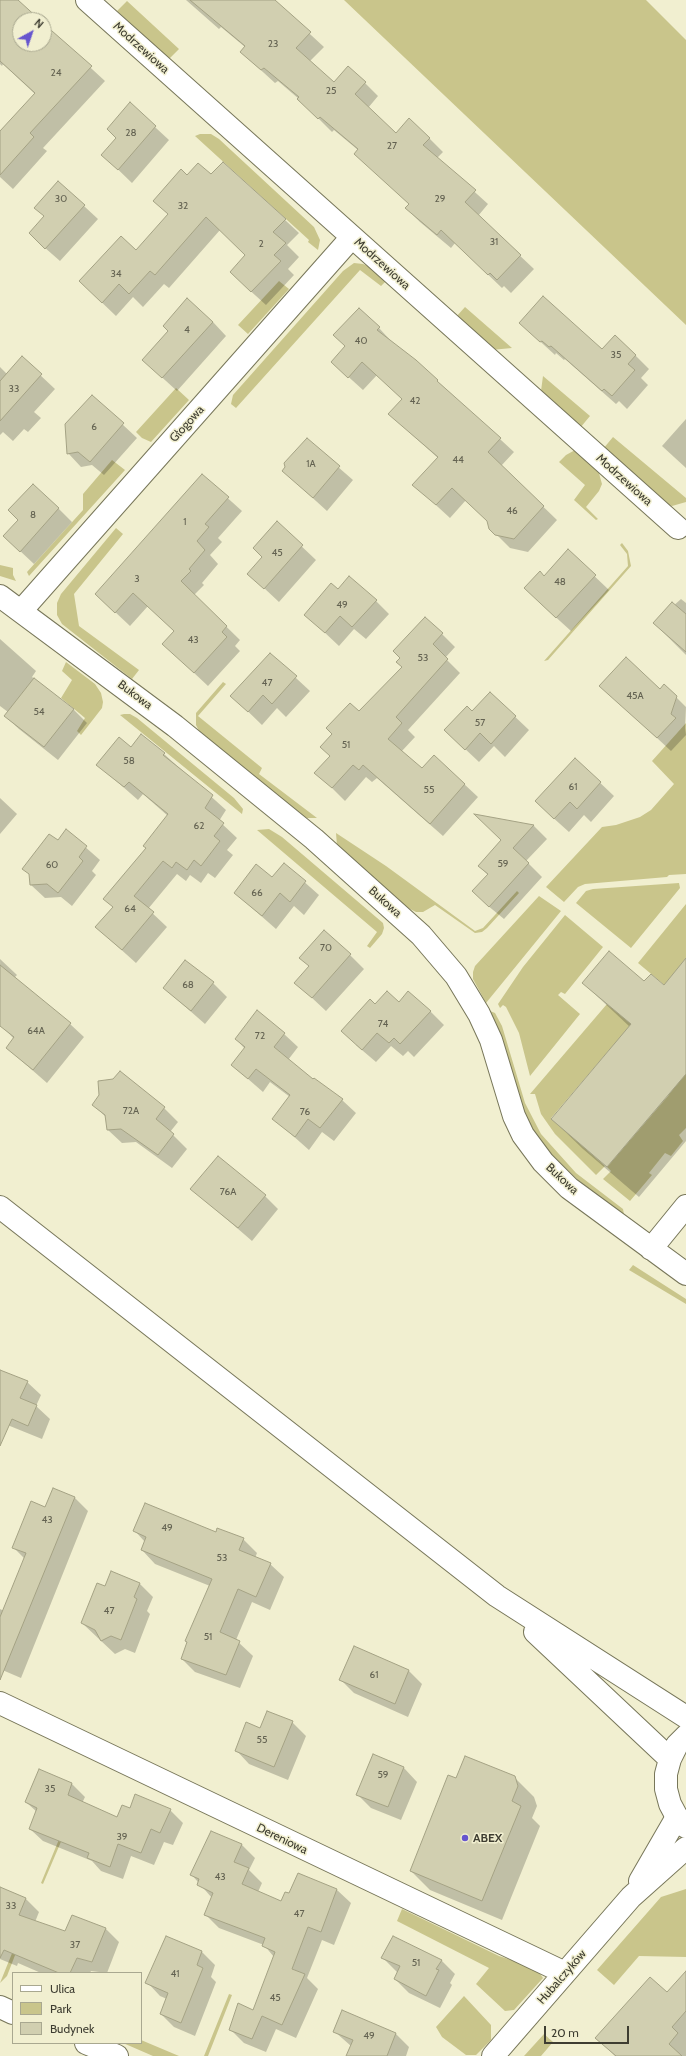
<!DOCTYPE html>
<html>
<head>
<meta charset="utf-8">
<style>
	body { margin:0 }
	#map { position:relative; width:686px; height:2056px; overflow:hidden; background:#f1efd0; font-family:Cabin,sans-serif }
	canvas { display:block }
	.legend { position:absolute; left:12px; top:1972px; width:130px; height:72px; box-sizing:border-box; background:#f1efd0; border:1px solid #a9a890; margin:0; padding:5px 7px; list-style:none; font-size:12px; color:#3e3d31 }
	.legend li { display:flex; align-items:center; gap:8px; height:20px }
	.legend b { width:20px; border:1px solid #a9a890 }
	.north { position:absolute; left:12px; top:12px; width:40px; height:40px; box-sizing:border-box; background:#f1efd0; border:1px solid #a9a890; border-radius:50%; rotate:40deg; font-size:11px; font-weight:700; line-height:16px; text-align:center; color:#3e3d31 }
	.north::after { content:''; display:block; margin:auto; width:14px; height:18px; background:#6655ce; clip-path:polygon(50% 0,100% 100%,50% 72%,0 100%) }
	.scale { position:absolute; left:544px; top:2026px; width:85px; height:18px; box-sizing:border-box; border:2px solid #3e3d31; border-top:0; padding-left:5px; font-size:12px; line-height:14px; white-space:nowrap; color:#3e3d31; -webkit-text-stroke:3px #f1efd0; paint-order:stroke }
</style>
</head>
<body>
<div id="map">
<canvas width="686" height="2056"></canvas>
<ul class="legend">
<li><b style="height:5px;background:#fff"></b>Ulica</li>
<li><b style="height:11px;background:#c9c58b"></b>Park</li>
<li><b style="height:11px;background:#d1cfb0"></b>Budynek</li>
</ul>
<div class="north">N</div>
<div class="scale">20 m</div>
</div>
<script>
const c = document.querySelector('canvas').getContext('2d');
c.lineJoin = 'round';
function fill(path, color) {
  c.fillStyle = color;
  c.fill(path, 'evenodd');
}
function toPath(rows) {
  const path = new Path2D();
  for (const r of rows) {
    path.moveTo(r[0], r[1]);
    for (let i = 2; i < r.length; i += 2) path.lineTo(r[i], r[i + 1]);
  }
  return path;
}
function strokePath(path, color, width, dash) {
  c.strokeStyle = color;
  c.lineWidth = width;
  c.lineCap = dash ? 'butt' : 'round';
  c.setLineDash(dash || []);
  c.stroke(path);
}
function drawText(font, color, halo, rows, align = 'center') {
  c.font = font + ' Cabin,sans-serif';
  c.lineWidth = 3;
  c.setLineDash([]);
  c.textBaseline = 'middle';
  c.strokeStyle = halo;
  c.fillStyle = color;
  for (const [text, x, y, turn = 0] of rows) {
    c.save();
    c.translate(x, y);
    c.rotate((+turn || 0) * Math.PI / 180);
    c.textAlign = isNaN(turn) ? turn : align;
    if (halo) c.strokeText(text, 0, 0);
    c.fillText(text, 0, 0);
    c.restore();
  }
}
fill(toPath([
	[344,0,646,0,686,40,686,325],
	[127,1,179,49,169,59,117,11],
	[200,134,211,134,219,139,314,227,320,240,318,250,308,242,309,240,195,136],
	[354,263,363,264,370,267,387,280,381,286,360,270,236,408,231,404,233,395,343,271],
	[279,281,289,289,248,334,238,325],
	[465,307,512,348,491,350,456,317],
	[543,376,590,416,580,428,541,391],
	[176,388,189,400,151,442,142,438,136,432],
	[613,437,686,498,686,502,672,506,662,503,603,449],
	[577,449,598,469,600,477,602,484,599,491,586,507,598,519,596,520,574,500,585,485,559,462,566,455],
	[112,460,125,470,29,576,27,572,83,510,83,494],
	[116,528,123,534,74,594,79,626,139,670,132,679,62,624,57,615,57,603,61,594],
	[622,543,628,551,631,566,548,660,544,661,628,566,627,554,620,545],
	[0,565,13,568,13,575,16,581,0,576],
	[66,662,95,684,101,693,103,702,102,708,81,735,77,731,85,718,61,698,72,680,62,671],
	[223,682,226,684,198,716,262,768,259,774,317,818,307,818,298,813,200,733,196,725,196,713],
	[124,714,130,714,137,718,234,798,243,809,242,814,120,715],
	[686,723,686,874,669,875,667,877,585,884,578,887,564,902,546,887,602,827,616,825,640,817,651,810,674,784,652,761],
	[269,829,282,837,383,923,384,928,382,934,370,948,367,946,377,932,257,830],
	[336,833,386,866,475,931,483,928,517,891,519,893,487,928,482,932,475,933,435,905,423,912,416,912,406,907,337,846],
	[679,883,680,888,631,948,576,903,586,891,593,889],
	[539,896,561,911,486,1003,473,979,473,972,475,966],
	[686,904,686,987,668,988,638,963],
	[565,915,603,947,565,994,561,992,558,995,580,1014,530,1076,519,1033,506,1007,503,1005,500,1008,498,1004,523,967],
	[607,1004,635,1027,612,1047,551,1118,605,1166,596,1175,555,1134,541,1114,535,1094,530,1094],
	[490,1011,495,1013,502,1026,525,1103,541,1134,576,1173,623,1209,624,1214,610,1205,577,1179,548,1151,534,1131,523,1111,501,1035],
	[686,1070,686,1128,679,1135,683,1141,671,1156,665,1153,649,1173,652,1175,630,1201,603,1179,611,1171,607,1167,668,1096],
	[633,1265,686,1299,686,1304,629,1270],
	[74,1803,77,1804,43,1884,41,1883],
	[686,1889,686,1957,639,1956,614,1985,597,1970,661,1897],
	[402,1909,499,1956,536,1968,543,1978,514,2010,505,2011,476,1984,489,1968,397,1921],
	[23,1926,26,1927,7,1976,0,1983],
	[229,1994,232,1995,208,2056,204,2056],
	[464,1996,491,2025,491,2040,476,2055,466,2055,442,2037,436,2027],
	[544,2034,553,2042,541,2056,524,2056],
	[141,2040,179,2056,153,2056,123,2043,141,2043]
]), '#c9c58b');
fill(toPath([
	[0,0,16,0,39,20,20,20,20,44,44,44,44,25,105,81,43,148,47,151,13,189,0,177,0,130,2,131,35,94,3,64,2,66,0,64],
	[186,0,273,0,324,47,309,62,334,84,365,83,378,96,368,108,396,134,429,138,443,152,437,158,488,204,478,216,534,269,511,293,504,286,502,288,455,243,451,248,420,222,406,208,410,204,358,150,334,130,332,132,299,99,278,81,275,83,241,52,245,47,221,27,219,29],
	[130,104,169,140,132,183,103,155,117,138],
	[187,176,211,176,285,220,299,233,287,245,299,257,288,269,294,275,266,305,245,286,247,256,220,230,169,288,164,284,143,307,133,297,116,316,94,295,169,215,154,201],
	[58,182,98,219,60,261,44,247,45,217,36,208],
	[213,322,226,336,177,391,143,360],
	[520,323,602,350,635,355,649,369,641,378,648,385,627,409,619,401,616,404,565,359,564,360,556,353,555,355],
	[379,328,392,342,437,381,514,452,501,466,557,520,528,552,510,548,490,528,488,521,466,500,450,518,414,485,438,458,389,414,403,400,377,375,363,390,332,362],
	[22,358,55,389,34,412,41,418,28,432,24,429,13,441,3,432,0,435,0,367,7,374],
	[92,396,137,438,104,475,92,465,81,467,68,453],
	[686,419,686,468,662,446],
	[307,440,353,480,327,511,283,471],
	[202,475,242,511,218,538,222,542,210,555,218,564,202,583,204,585,194,595,240,640,235,646,240,651,208,686,177,657,175,632,148,606,130,626,96,594],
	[58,508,72,522,34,564,18,549],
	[277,523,316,560,279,602,249,574,263,557],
	[568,551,609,590,571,631,539,602,544,577],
	[338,590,376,601,389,614,366,639,354,629,339,646,306,615],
	[681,599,686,603,686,655,654,623],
	[442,634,455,647,445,658,460,673,408,730,415,737,401,752,422,769,434,756,478,797,443,836,377,778,372,782,366,777,345,801,316,772,331,756,359,713],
	[0,639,36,671,32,677,74,710,87,723,58,760,19,729,5,716,8,712,0,706],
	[270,654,310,691,286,717,277,708,262,725,232,696],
	[601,686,660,690,676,697,686,707,685,728,686,735,671,751],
	[490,693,529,730,505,757,494,746,479,762,445,730,472,712],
	[131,748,164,754,226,810,219,821,237,838,227,850,233,855,215,878,208,873,201,883,190,875,186,881,177,874,148,909,167,927,136,963,96,927,113,907,104,898,147,848,168,816,143,794,138,800,98,765],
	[575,759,614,796,591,822,584,815,569,832,550,815],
	[0,798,17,814,0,834],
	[477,815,534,826,547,839,526,861,542,877,504,919,487,905,488,875,479,866,503,840],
	[67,831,100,860,92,871,96,875,72,906,61,897,45,898,31,885,30,875,23,868,58,842],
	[284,864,319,895,304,915,294,906,276,929,235,893,273,878],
	[350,955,364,969,326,1011,296,983,310,967,301,958],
	[0,959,17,975,14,978,70,1024,84,1037,47,1083,7,1048,14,1039,1,1025],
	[686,960,686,1141,639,1197,583,1149,552,1119,630,1027,583,983,644,983,664,986],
	[186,961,213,983,227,997,205,1024,164,988],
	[399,1004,430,1011,444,1025,414,1057,408,1051,403,1056,391,1046,376,1062,356,1045,375,1006],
	[284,1034,298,1047,288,1060,313,1081,342,1100,356,1113,334,1141,322,1132,309,1150,274,1119,290,1097,270,1082,263,1092,232,1065,245,1049,236,1039],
	[120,1072,164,1108,178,1122,170,1132,187,1149,172,1168,136,1142,122,1143,108,1130,106,1117,93,1105],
	[192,1189,265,1196,278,1209,252,1241],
	[0,1371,27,1382,41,1395,36,1406,50,1419,42,1439,0,1422],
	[54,1489,75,1498,88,1511,21,1678,0,1669,0,1609,4,1611,25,1559,13,1547,45,1508],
	[135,1531,216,1533,243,1539,257,1553,255,1558,270,1564,284,1577,270,1610,252,1602,236,1640,253,1656,240,1688,195,1672,182,1659,188,1643,186,1641,210,1586,155,1564,142,1550,145,1542],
	[139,1583,153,1597,147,1611,150,1614,135,1653,125,1649,115,1654,82,1623,106,1587],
	[409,1671,422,1684,408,1717,354,1693,341,1680],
	[292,1722,306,1736,288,1780,249,1764,236,1750,261,1730],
	[374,1755,404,1768,417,1782,401,1820,371,1808,357,1794],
	[40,1771,72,1784,85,1797,82,1803,117,1819,130,1809,170,1810,183,1823,173,1845,164,1842,154,1865,131,1856,123,1879,101,1871,92,1861,43,1841,30,1829,37,1812,26,1802],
	[514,1777,534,1797,537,1806,532,1818,540,1826,502,1920,430,1890,411,1871,457,1780],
	[241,1844,255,1858,249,1870,262,1883,258,1892,281,1902,290,1895,299,1875,337,1890,351,1903,334,1945,322,1940,307,1978,318,1989,296,2038,276,2029,266,2052,244,2043,230,2029,254,2011,274,1957,264,1945,219,1928,206,1915,212,1898,191,1874],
	[0,1889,25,1898,39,1912,35,1922,66,1933,105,1928,119,1942,107,1973,91,1971,90,1973,41,1973,18,1963,17,1966,0,1959],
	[202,1952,215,1965,211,1977,216,1982,195,2036,174,2027,161,2014,167,1999,160,1996,147,1982],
	[383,1958,441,1960,455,1974,450,1983,452,1985,440,2008,409,1993,395,1979,398,1973],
	[686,1988,686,2056,615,2056,597,2038,667,1993],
	[334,2031,396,2034,409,2047,406,2056,351,2056,351,2046]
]), '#0003');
const building = toPath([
	[0,0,18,0,40,20,20,20,20,44,44,44,44,24,92,66,30,133,34,137,0,175,0,131,35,93,0,61,0,0],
	[190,0,275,0,311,32,296,48,334,82,348,66,366,82,355,94,396,133,409,118,430,138,423,145,476,190,465,202,521,255,497,280,490,273,488,275,441,230,437,235,405,208,409,204,354,154,358,149,320,117,318,119,297,99,299,97,264,68,261,70,240,52,245,46,190,0],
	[130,102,156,126,118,170,101,155,116,138,107,129,130,102],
	[223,162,286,219,273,232,286,243,274,255,281,261,251,292,230,272,245,255,206,217,155,275,150,271,129,294,119,284,102,303,79,281,121,236,136,250,168,214,153,201,181,169,187,175,198,163,211,174,223,162],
	[58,181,85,205,45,249,29,233,44,216,34,208,58,181],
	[543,296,602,349,615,335,636,355,628,364,635,370,612,396,604,389,602,391,551,346,549,347,542,341,540,342,519,323,543,296],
	[187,298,213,322,162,378,142,360,168,331,163,326,187,298],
	[359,308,380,327,377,330,416,360,438,380,437,381,501,438,488,452,544,506,514,539,495,535,489,529,487,521,452,488,436,505,412,485,438,457,388,414,402,399,362,362,348,378,331,362,345,346,333,335,359,308],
	[22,356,42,374,0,421,0,381,22,356],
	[92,395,124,423,90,462,78,452,67,454,65,424,92,395],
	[307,438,340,466,313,498,282,471,285,467,284,463,307,438],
	[202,474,229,497,205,524,209,527,197,541,205,550,189,569,191,571,181,581,227,626,222,632,227,637,194,673,162,644,174,631,133,593,115,613,95,594,202,474],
	[33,484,59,508,20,552,3,536,18,520,8,510,33,484],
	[277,521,303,545,264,589,247,574,262,557,253,548,277,521],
	[568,549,596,575,556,618,524,588,540,571,544,576,568,549],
	[349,576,377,600,352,627,340,616,325,633,304,615,331,583,338,589,349,576],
	[672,602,686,614,686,652,653,623,672,602],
	[425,617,443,633,433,644,448,659,396,717,402,723,388,739,422,768,434,755,465,784,430,824,363,765,359,770,353,765,332,788,314,773,330,756,320,747,332,734,326,728,350,703,359,711,402,667,396,662,400,658,393,651,425,617],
	[270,653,297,676,272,704,263,695,248,712,230,696,270,653],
	[626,657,660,689,664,684,677,696,671,714,676,718,657,738,599,686,626,657],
	[34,678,74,709,44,747,4,716,34,678],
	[490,692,516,716,491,744,480,733,465,750,444,730,467,706,472,711,490,692],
	[141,734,165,753,163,755,213,795,205,808,224,823,214,836,220,841,201,866,194,860,187,870,176,862,172,868,163,861,134,896,154,912,122,950,95,927,113,907,103,899,146,848,143,846,168,814,129,782,124,787,96,765,119,737,131,747,141,734],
	[575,758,601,782,577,809,570,802,554,819,535,801,575,758],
	[474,814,534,825,513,848,529,863,489,907,472,891,488,874,478,866,501,840,474,814],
	[66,829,87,846,79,857,83,861,58,893,47,884,30,885,29,874,22,869,49,834,58,840,66,829],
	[284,863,306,881,290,902,280,893,262,916,234,893,256,864,272,877,284,863],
	[324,930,351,954,312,998,294,983,309,966,299,958,324,930],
	[609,951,644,981,651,974,664,985,686,958,686,1074,607,1167,551,1119,631,1024,582,983,609,951],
	[185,960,214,982,191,1011,163,988,185,960],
	[0,965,71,1023,33,1070,6,1048,14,1037,0,1026,0,965],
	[387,991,399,1002,408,991,431,1011,400,1044,394,1038,389,1043,377,1033,362,1050,341,1031,370,999,375,1004,387,991],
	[257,1010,285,1033,274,1047,313,1079,314,1078,343,1099,320,1128,308,1119,295,1137,272,1119,290,1095,256,1069,248,1079,231,1065,245,1047,235,1039,257,1010],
	[120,1071,165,1107,156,1119,174,1134,158,1155,121,1129,107,1130,105,1115,92,1105,99,1095,98,1081,113,1079,120,1071],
	[218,1156,266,1195,238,1228,190,1189,218,1156],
	[0,1370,28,1381,20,1398,37,1405,28,1426,12,1419,0,1446,0,1370],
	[53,1488,75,1497,0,1680,0,1617,26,1553,12,1548,31,1501,45,1507,53,1488],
	[145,1503,216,1532,217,1528,244,1538,239,1550,271,1563,256,1597,238,1589,220,1632,240,1641,226,1675,181,1659,187,1642,185,1641,212,1579,141,1550,146,1537,133,1531,145,1503],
	[111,1571,140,1583,134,1597,137,1599,121,1640,111,1636,101,1641,95,1630,81,1623,97,1583,105,1586,111,1571],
	[354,1646,409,1670,395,1704,339,1680,354,1646],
	[267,1711,293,1721,274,1767,235,1751,246,1722,260,1728,267,1711],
	[373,1754,404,1767,388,1807,356,1795,373,1754],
	[465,1756,515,1776,518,1786,512,1801,521,1806,482,1901,410,1871,448,1775,456,1778,465,1756],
	[39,1769,72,1783,68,1795,117,1817,122,1805,130,1808,135,1794,171,1809,160,1833,151,1829,141,1853,118,1844,110,1867,87,1858,89,1853,29,1829,37,1808,25,1802,39,1769],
	[211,1831,242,1844,234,1862,249,1868,242,1884,281,1901,285,1892,289,1893,298,1873,337,1889,321,1932,308,1927,292,1969,305,1974,282,2025,262,2016,252,2039,229,2030,238,2003,253,2010,275,1952,262,1946,265,1938,204,1915,213,1893,197,1885,199,1879,190,1875,211,1831],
	[0,1887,26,1898,19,1915,65,1931,72,1915,106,1928,92,1962,77,1958,70,1973,59,1973,4,1950,0,1958,0,1887],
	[166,1936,202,1951,197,1965,203,1968,181,2023,160,2014,168,1993,145,1983,166,1936],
	[393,1936,442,1960,436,1969,439,1970,426,1996,394,1979,400,1966,381,1958,393,1936],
	[686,1971,686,2011,672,2027,678,2033,669,2044,682,2056,616,2056,595,2038,650,1977,667,1992,686,1971],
	[342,2010,396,2033,387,2056,346,2056,353,2040,333,2032,342,2010]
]);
fill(building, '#d1cfb0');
strokePath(building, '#a4a284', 1);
const street = toPath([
	[87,0,678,528],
	[0,596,175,726,314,839,421,935,456,976,479,1014,491,1040,514,1116,523,1135,543,1162,569,1188,686,1274],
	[21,611,352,237],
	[651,1249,686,1206],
	[0,1703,565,1973],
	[640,1881,677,1817],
	[0,2007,13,2013],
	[86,2043,117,2056],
	[493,2056,631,1897,686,1848]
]);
const secondary = toPath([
	[0,1207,497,1596,686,1717],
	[535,1632,670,1759],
	[686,1736,677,1745,670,1759,666,1774,666,1789,670,1804,677,1817,686,1827]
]);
strokePath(street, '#777659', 24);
strokePath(secondary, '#777659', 24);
strokePath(street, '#fff', 22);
strokePath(secondary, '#fff', 22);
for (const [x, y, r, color] of [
	[465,1838,4,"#6655ce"]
]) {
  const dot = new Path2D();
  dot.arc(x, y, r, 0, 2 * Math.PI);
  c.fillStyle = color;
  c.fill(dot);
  strokePath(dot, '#f1efd0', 1.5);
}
drawText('10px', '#636251', null, [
	["23",273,44],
	["24",56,73],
	["25",331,91],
	["28",131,133],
	["27",392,146],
	["30",61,199],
	["29",440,199],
	["32",183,206],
	["31",494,242],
	["2",261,244],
	["34",116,274],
	["4",187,330],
	["40",361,341],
	["35",616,355],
	["33",14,389],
	["42",415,401],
	["6",94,427],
	["44",458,460],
	["1A",311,464],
	["46",512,511],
	["8",33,515],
	["1",185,522],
	["45",277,553],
	["3",137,579],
	["48",560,582],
	["49",342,605],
	["43",193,640],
	["53",423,658],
	["47",267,683],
	["45A",635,696],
	["54",39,712],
	["57",480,723],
	["51",346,745],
	["58",129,761],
	["61",573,787],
	["55",429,790],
	["62",199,826],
	["59",503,864],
	["60",52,865],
	["66",257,893],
	["64",130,909],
	["70",326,948],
	["68",188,985],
	["74",383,1024],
	["64A",36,1031],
	["72",260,1036],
	["72A",131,1111],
	["76",305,1112],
	["76A",228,1192],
	["43",47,1520],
	["49",167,1528],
	["53",222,1558],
	["47",109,1611],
	["51",208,1637],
	["61",374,1675],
	["55",262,1740],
	["59",383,1775],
	["35",50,1789],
	["39",122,1837],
	["43",220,1877],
	["33",11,1906],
	["47",299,1914],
	["37",75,1945],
	["51",416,1963],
	["41",175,1974],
	["45",275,1998],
	["49",369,2036]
]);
drawText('12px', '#3e3d31', '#f1efd0', [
	["Modrzewiowa",141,48,42],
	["Modrzewiowa",382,264,42],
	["Głogowa",187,424,-48],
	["Modrzewiowa",624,480,42],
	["Bukowa",135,695,37],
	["Bukowa",385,902,42],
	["Bukowa",562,1179,43],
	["Dereniowa",282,1839,26],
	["Hubalczyków",562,1977,-49]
]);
drawText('bold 12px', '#3e3d31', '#f1efd0', [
	["ABEX",473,1838]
], 'left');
</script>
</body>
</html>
